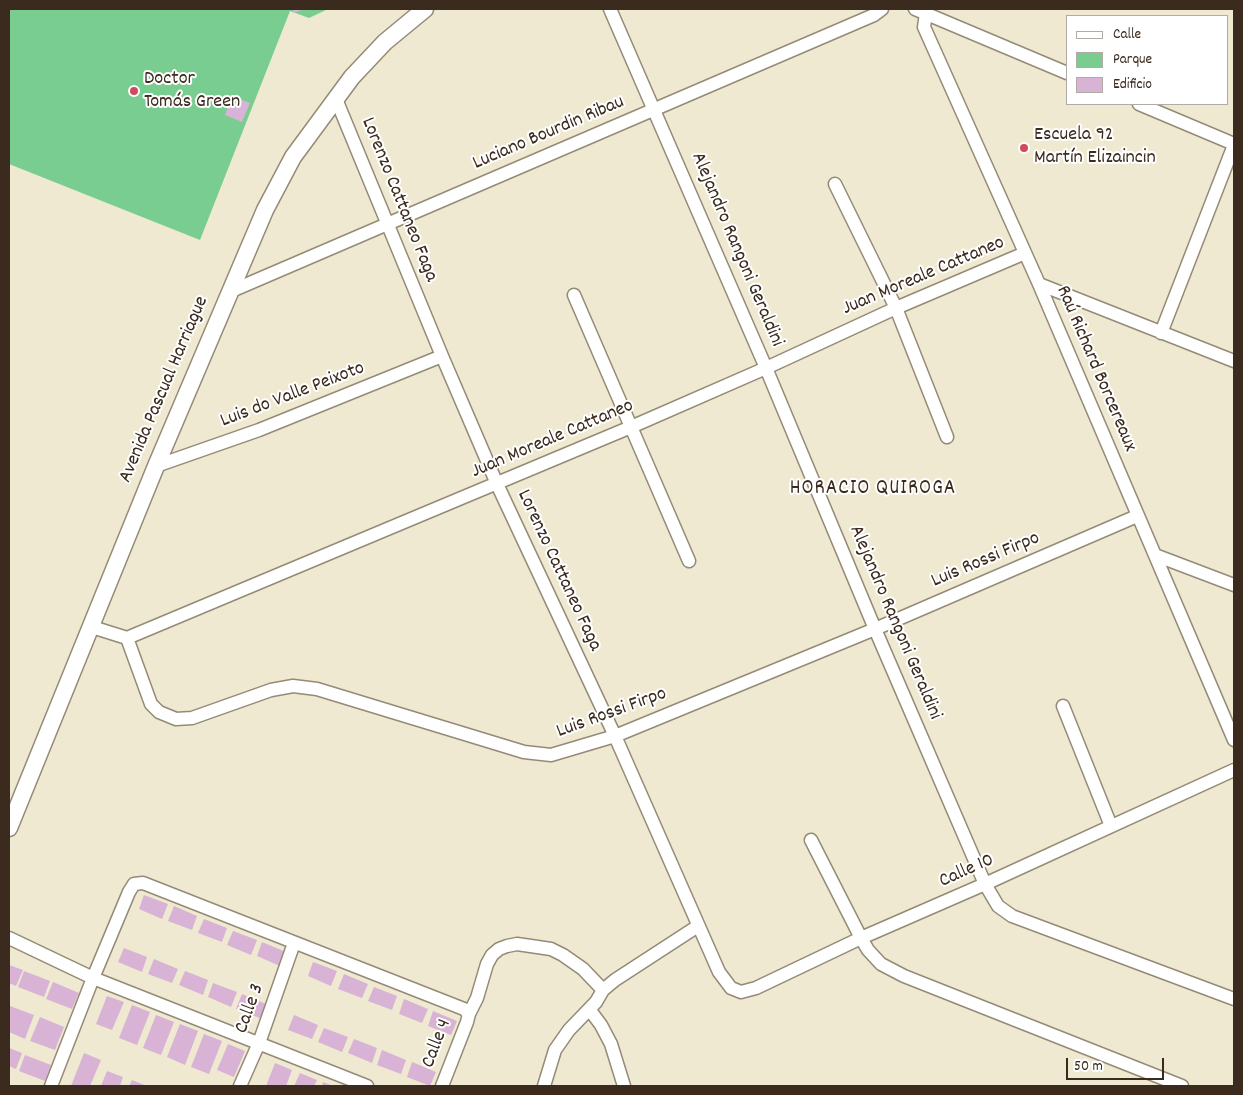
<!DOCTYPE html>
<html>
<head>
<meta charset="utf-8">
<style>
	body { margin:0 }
	#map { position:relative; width:1243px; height:1095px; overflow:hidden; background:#eee9d0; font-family:Dekko,sans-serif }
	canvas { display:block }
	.frame { position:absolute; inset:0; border:10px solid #3b2a1e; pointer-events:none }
	.legend { position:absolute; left:1066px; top:15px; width:162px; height:90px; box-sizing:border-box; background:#fff; border:1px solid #b1aaa5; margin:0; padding:6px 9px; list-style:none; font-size:15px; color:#3b2a1e }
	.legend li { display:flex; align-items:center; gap:10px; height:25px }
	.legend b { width:25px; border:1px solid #b1aaa5 }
	.scale { position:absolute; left:1066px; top:1058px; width:98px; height:22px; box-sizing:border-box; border:2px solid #3b2a1e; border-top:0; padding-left:6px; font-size:15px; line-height:18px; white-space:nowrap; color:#3b2a1e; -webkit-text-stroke:4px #fff; paint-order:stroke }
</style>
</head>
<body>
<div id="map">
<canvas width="1243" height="1095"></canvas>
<div class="frame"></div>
<ul class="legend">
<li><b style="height:6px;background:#fff"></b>Calle</li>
<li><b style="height:14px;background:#79cd90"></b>Parque</li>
<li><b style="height:14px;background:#d8b3d6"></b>Edificio</li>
</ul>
<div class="scale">50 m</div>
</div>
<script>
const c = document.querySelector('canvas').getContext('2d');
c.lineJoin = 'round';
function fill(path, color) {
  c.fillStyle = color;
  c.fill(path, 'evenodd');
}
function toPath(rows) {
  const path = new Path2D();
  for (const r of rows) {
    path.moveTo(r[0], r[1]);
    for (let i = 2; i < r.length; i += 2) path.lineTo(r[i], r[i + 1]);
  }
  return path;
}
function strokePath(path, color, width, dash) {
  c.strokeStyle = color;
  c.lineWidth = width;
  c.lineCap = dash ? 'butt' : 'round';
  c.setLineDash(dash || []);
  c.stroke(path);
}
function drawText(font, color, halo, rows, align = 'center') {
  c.font = font + ' Dekko,sans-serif';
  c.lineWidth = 4;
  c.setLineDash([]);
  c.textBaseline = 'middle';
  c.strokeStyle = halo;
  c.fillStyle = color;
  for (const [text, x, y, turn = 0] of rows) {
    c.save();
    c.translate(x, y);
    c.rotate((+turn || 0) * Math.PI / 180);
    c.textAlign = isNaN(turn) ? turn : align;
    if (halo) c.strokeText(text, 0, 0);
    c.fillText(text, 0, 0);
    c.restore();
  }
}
fill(toPath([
	[9,9,328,9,309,18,290,11,200,240,9,164]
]), '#79cd90');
fill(toPath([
	[292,9,304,9,294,13],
	[232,96,250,103,242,122,225,115],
	[144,895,168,904,162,919,139,909],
	[174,906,197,916,192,930,168,921],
	[204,919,227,928,222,942,198,933],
	[233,931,257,940,251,955,227,945],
	[262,942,286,952,280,966,257,956],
	[124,948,147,957,142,972,118,962],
	[154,959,178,969,172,983,148,974],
	[313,962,337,971,331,986,308,976],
	[9,965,23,970,16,986,9,983],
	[24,971,50,981,44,997,18,987],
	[185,971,208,980,203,995,179,985],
	[344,974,368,984,362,998,338,989],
	[53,982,79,993,72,1009,46,999],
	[213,983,237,992,231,1007,208,997],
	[374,987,397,996,392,1010,368,1001],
	[242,994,266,1004,260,1018,236,1009],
	[107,996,124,1002,112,1030,96,1024],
	[404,999,428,1009,422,1023,399,1014],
	[132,1005,150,1012,137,1045,119,1038],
	[10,1006,34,1015,25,1039,9,1032,9,1009],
	[433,1011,457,1021,451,1035,428,1026],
	[156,1015,174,1022,161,1055,143,1048],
	[294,1015,318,1025,312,1039,288,1030],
	[40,1017,64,1027,55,1050,30,1041],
	[180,1024,198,1031,185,1065,167,1057],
	[324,1028,348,1037,342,1052,318,1042],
	[204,1034,222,1041,209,1074,191,1067],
	[354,1039,377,1048,372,1063,348,1053],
	[228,1044,245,1051,234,1077,217,1070],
	[9,1048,22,1053,16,1069,9,1066],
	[382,1050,406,1060,401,1074,377,1065],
	[84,1053,101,1060,90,1086,71,1086],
	[25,1055,51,1065,45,1081,19,1071],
	[412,1062,436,1072,430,1086,407,1077],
	[275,1063,292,1070,286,1086,266,1086],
	[107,1071,123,1077,120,1086,101,1086],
	[300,1073,317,1080,314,1086,294,1086],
	[132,1080,147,1086,129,1086],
	[323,1082,333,1086,322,1086]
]), '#d8b3d6');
const minor = toPath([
	[610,9,766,368,875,629,985,884,998,906,1012,916,1234,999],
	[915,9,1067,73],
	[926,13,924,27,1039,284,1234,740],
	[336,99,442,356,497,484,615,736,719,972,731,988,741,992,756,988,861,938,985,884,1234,770],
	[1139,104,1234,144],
	[835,184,896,308,947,437],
	[1039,284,1234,361],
	[229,292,874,15,882,9],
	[574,295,689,561],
	[1161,333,1234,145],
	[156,466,259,430,442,356],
	[1155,555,1234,585],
	[92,627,127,638,631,427,766,368,896,308,1025,253],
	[127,638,151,704,159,712,176,719,192,718,271,690,293,686,317,689,524,752,551,755,615,736,875,629,1137,516],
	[1063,706,1111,826],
	[811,840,861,938,868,950,881,964,904,976,1182,1086],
	[9,938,93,978,367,1086],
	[589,1009,601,1025,611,1044,624,1086],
	[51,1086,93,978,129,892,134,884,143,883,464,1009,469,1014],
	[240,1086,259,1043,294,943],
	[442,1086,467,1022,469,1014,477,998,487,964,492,955,499,949,507,946,517,944,551,949,563,955,583,969,603,990],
	[544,1086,555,1050,569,1030,596,1002,603,990,615,980,698,926]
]);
const tertiary = toPath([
	[9,828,156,466,265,210,293,157,352,77,385,42,425,9]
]);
strokePath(minor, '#948a77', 15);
strokePath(tertiary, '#948a77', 19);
strokePath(minor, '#fff', 12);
strokePath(tertiary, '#fff', 16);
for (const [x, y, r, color] of [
	[134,91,5,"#d1495b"],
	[1024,148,5,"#d1495b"]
]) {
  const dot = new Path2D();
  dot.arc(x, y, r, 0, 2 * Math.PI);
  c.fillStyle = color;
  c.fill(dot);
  strokePath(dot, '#fff', 2);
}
drawText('20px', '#3b2a1e', '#fff', [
	["Doctor",144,80],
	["Tomás Green",144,103],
	["Escuela 92",1034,136],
	["Martín Elizaincin",1034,159]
], 'left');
drawText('20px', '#3b2a1e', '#fff', [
	["Luciano Bourdin Ribau",549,134,-23],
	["Lorenzo Cattaneo Faga",398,200,68],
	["Alejandro Rangoni Geraldini",736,250,67],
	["Juan Moreale Cattaneo",924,277,-23],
	["Raú Richard Borcereaux",1095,369,67],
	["Avenida Pascual Harriague",165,390,-67],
	["Luis do Valle Peixoto",293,396,-21],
	["Juan Moreale Cattaneo",553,440,-23],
	["Luis Rossi Firpo",986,561,-23],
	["Lorenzo Cattaneo Faga",558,571,65],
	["Alejandro Rangoni Geraldini",894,623,67],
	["Luis Rossi Firpo",612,714,-20],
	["Calle 10",967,872,-24],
	["Calle 3",251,1009,-70],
	["Calle 4",438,1044,-69]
]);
c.letterSpacing = '1px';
drawText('21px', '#3b2a1e', '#fff', [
	["HORACIO QUIROGA",873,490]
]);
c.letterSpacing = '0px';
</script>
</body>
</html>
